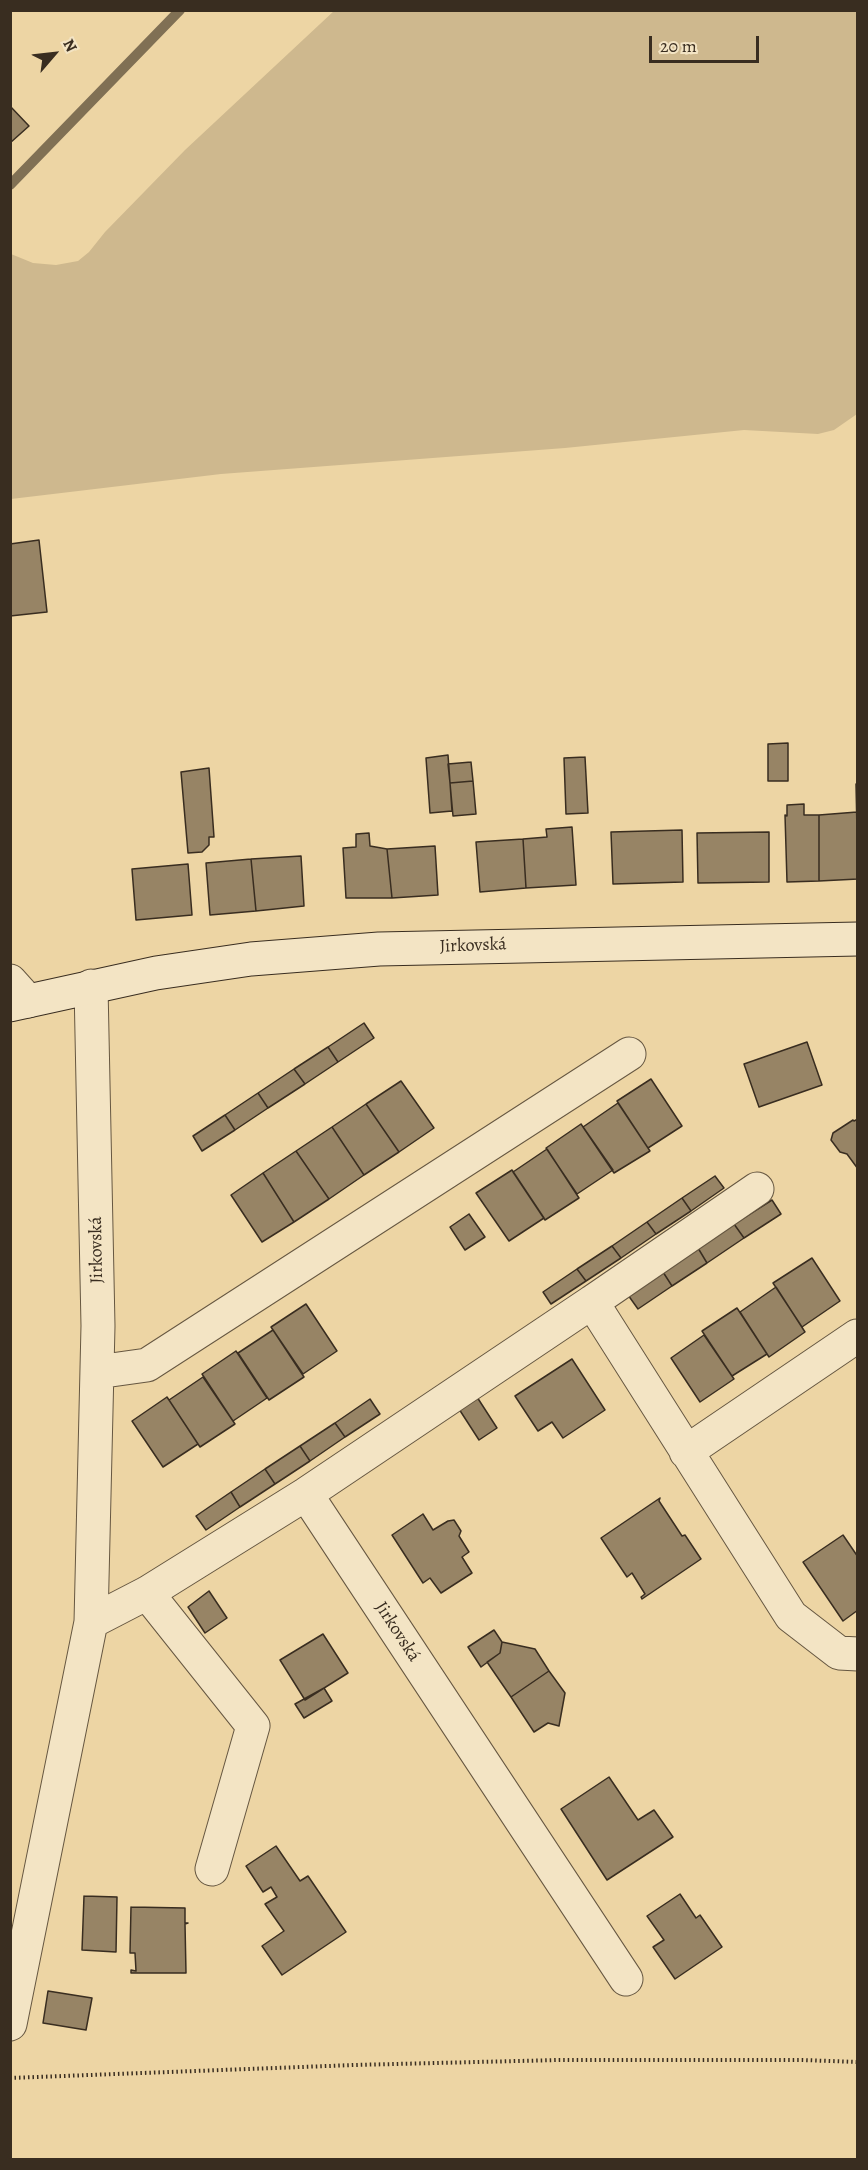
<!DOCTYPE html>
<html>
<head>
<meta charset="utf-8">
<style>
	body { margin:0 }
	#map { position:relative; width:868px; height:2170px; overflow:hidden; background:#edd5a4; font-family:Alegreya,serif }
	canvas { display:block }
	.frame { position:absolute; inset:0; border:12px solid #392d20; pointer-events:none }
	.north { position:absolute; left:24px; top:24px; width:60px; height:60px; -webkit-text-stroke:4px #f3e4c4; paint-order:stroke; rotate:62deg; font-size:16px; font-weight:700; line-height:24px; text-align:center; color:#392d20 }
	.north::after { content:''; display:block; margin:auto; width:21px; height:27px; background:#392d20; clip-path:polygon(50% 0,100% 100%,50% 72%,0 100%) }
	.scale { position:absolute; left:649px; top:36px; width:110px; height:27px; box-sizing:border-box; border:3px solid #392d20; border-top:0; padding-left:8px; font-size:18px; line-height:21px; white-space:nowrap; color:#392d20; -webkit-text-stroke:4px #f3e4c4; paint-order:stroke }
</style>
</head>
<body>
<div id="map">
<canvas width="868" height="2170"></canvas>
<div class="frame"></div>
<div class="north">N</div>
<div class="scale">20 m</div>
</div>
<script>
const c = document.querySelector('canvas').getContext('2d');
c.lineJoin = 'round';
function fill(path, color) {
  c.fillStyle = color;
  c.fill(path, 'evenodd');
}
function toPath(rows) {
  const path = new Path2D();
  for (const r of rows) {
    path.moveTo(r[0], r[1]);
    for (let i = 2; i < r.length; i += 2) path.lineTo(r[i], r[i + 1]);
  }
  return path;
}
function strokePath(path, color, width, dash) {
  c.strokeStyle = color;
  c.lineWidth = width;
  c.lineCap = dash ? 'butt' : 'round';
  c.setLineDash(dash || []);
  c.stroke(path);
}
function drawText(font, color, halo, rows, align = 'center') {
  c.font = font + ' Alegreya,serif';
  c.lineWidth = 4.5;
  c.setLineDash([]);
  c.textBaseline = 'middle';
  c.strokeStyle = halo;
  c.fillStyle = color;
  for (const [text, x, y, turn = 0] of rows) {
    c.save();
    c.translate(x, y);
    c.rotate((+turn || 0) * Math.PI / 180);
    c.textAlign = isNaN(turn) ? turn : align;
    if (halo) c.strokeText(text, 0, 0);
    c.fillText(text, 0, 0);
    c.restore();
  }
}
fill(toPath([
	[335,10,857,11,857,414,834,430,818,434,744,430,565,448,221,474,11,499,11,254,33,263,56,265,78,261,89,252,105,232,185,150]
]), '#ceb88e');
strokePath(toPath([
	[10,185,180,10]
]), '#807054', 10);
const building = toPath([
	[10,106,29,126,10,143,10,106],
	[39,540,47,612,10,616,10,544,39,540],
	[788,743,788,781,768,781,768,744,788,743],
	[448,755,452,811,430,813,426,758,448,755],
	[585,757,588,813,566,814,564,758,585,757],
	[471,762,473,781,450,783,448,764,471,762],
	[209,768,214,837,209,837,209,845,202,852,188,853,181,772,209,768],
	[473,781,476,814,453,816,450,783,473,781],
	[856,784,858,879,819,881,819,815,857,812,856,784],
	[804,804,804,815,819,815,819,881,787,882,785,815,787,816,787,805,804,804],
	[572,827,576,885,526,888,523,839,547,837,546,829,572,827],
	[682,830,683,882,613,884,611,832,682,830],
	[769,832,769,882,698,883,697,833,769,832],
	[369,833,370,846,387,849,392,898,346,898,343,848,356,847,356,834,369,833],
	[523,839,526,888,480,892,476,842,523,839],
	[435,846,438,895,392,898,387,849,435,846],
	[301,856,304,906,256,911,251,859,301,856],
	[251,859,256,911,210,915,206,863,251,859],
	[188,864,192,915,136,920,132,869,188,864],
	[364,1023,374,1038,338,1062,328,1047,364,1023],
	[807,1042,822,1085,759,1107,744,1064,807,1042],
	[328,1047,338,1062,305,1084,294,1069,328,1047],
	[294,1069,305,1084,268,1108,258,1093,294,1069],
	[651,1079,682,1126,648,1148,617,1101,651,1079],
	[401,1081,434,1128,399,1152,366,1104,401,1081],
	[258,1093,268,1108,235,1130,225,1115,258,1093],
	[618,1103,650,1151,614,1173,583,1127,618,1103],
	[366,1104,399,1152,364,1175,332,1127,366,1104],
	[225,1115,235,1130,202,1151,193,1136,225,1115],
	[858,1119,858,1169,847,1154,840,1152,831,1140,833,1133,853,1120,854,1121,858,1119],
	[581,1124,613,1170,577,1194,546,1148,581,1124],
	[332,1127,364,1175,329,1199,296,1151,332,1127],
	[547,1149,579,1198,545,1220,513,1172,547,1149],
	[296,1151,329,1199,294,1222,263,1173,296,1151],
	[512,1170,544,1218,509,1241,476,1193,512,1170],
	[263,1173,294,1222,262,1242,231,1195,263,1173],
	[715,1176,724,1188,691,1211,682,1198,715,1176],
	[682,1198,691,1211,656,1234,647,1222,682,1198],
	[772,1200,781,1214,744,1238,734,1224,772,1200],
	[469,1214,485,1237,465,1250,450,1227,469,1214],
	[647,1222,656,1234,621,1258,612,1246,647,1222],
	[734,1224,744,1238,707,1263,698,1248,734,1224],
	[612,1246,621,1258,586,1281,577,1269,612,1246],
	[698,1248,707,1263,672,1286,663,1272,698,1248],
	[812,1258,840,1301,802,1327,773,1283,812,1258],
	[577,1269,586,1281,551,1304,543,1292,577,1269],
	[663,1272,672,1286,638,1309,628,1295,663,1272],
	[776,1287,805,1332,769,1357,740,1312,776,1287],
	[306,1304,337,1351,303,1374,271,1327,306,1304],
	[737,1308,767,1354,732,1376,702,1331,737,1308],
	[273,1330,304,1377,269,1400,238,1353,273,1330],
	[704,1335,734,1379,700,1402,671,1358,704,1335],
	[236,1351,267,1398,233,1421,202,1374,236,1351],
	[572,1359,605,1410,563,1438,552,1422,538,1431,515,1396,572,1359],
	[203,1377,235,1424,200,1447,169,1400,203,1377],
	[167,1397,198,1444,163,1467,132,1421,167,1397],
	[477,1397,497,1428,479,1440,459,1409,477,1397],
	[370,1399,380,1414,345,1437,335,1423,370,1399],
	[335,1423,345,1437,310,1461,300,1446,335,1423],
	[300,1446,310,1461,275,1484,265,1469,300,1446],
	[265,1469,275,1484,240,1507,231,1492,265,1469],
	[231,1492,240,1507,206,1530,196,1516,231,1492],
	[660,1498,659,1501,682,1536,685,1535,701,1559,642,1599,641,1597,645,1594,632,1573,627,1577,601,1538,660,1498],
	[423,1514,433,1530,448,1521,454,1520,461,1531,459,1536,469,1552,462,1557,472,1573,441,1593,430,1578,423,1583,392,1535,423,1514],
	[843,1535,858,1557,858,1610,843,1621,803,1562,843,1535],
	[209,1591,227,1618,205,1633,188,1607,209,1591],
	[494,1630,502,1642,500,1653,481,1667,468,1647,494,1630],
	[323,1634,348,1673,305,1700,280,1660,323,1634],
	[502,1642,535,1649,549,1671,511,1697,487,1662,500,1653,502,1642],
	[549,1671,565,1693,559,1726,548,1723,534,1732,511,1697,549,1671],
	[324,1688,332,1701,304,1718,295,1704,324,1688],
	[609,1777,638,1820,654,1810,673,1837,607,1880,561,1809,609,1777],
	[276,1846,300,1881,308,1876,346,1932,282,1975,262,1946,284,1931,265,1904,277,1897,271,1887,263,1892,246,1866,276,1846],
	[680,1894,696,1918,700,1915,722,1947,675,1979,653,1947,664,1940,647,1916,680,1894],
	[84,1896,117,1897,116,1952,82,1950,84,1896],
	[131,1907,185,1908,185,1923,188,1923,185,1924,186,1973,131,1973,131,1970,136,1971,135,1953,130,1953,131,1907],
	[48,1991,92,1998,86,2030,43,2023,48,1991]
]);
fill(building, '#978465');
strokePath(building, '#392d20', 1.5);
const street = toPath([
	[10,981,28,1001],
	[592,1302,757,1189],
	[97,1372,147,1365,629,1054],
	[686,1452,857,1336],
	[306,1494,626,1979],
	[147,1593,253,1726,212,1869],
	[91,1622,147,1593,306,1494,592,1302,791,1616,839,1653,858,1654],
	[10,2024,91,1622,98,1326,91,986]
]);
const secondary = toPath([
	[10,1005,156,973,251,959,379,949,858,939]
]);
strokePath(street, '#665741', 35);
strokePath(secondary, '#392d20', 35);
strokePath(toPath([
	[10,2078,354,2065,559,2060,802,2060,858,2062]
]), '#392d20', 4, [1.5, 3]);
strokePath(street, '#f3e4c4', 33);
strokePath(secondary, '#f3e4c4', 33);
drawText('18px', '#392d20', '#f3e4c4', [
	["Jirkovská",473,946,-2],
	["Jirkovská",97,1250,-91],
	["Jirkovská",397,1632,57]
]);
</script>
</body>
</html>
